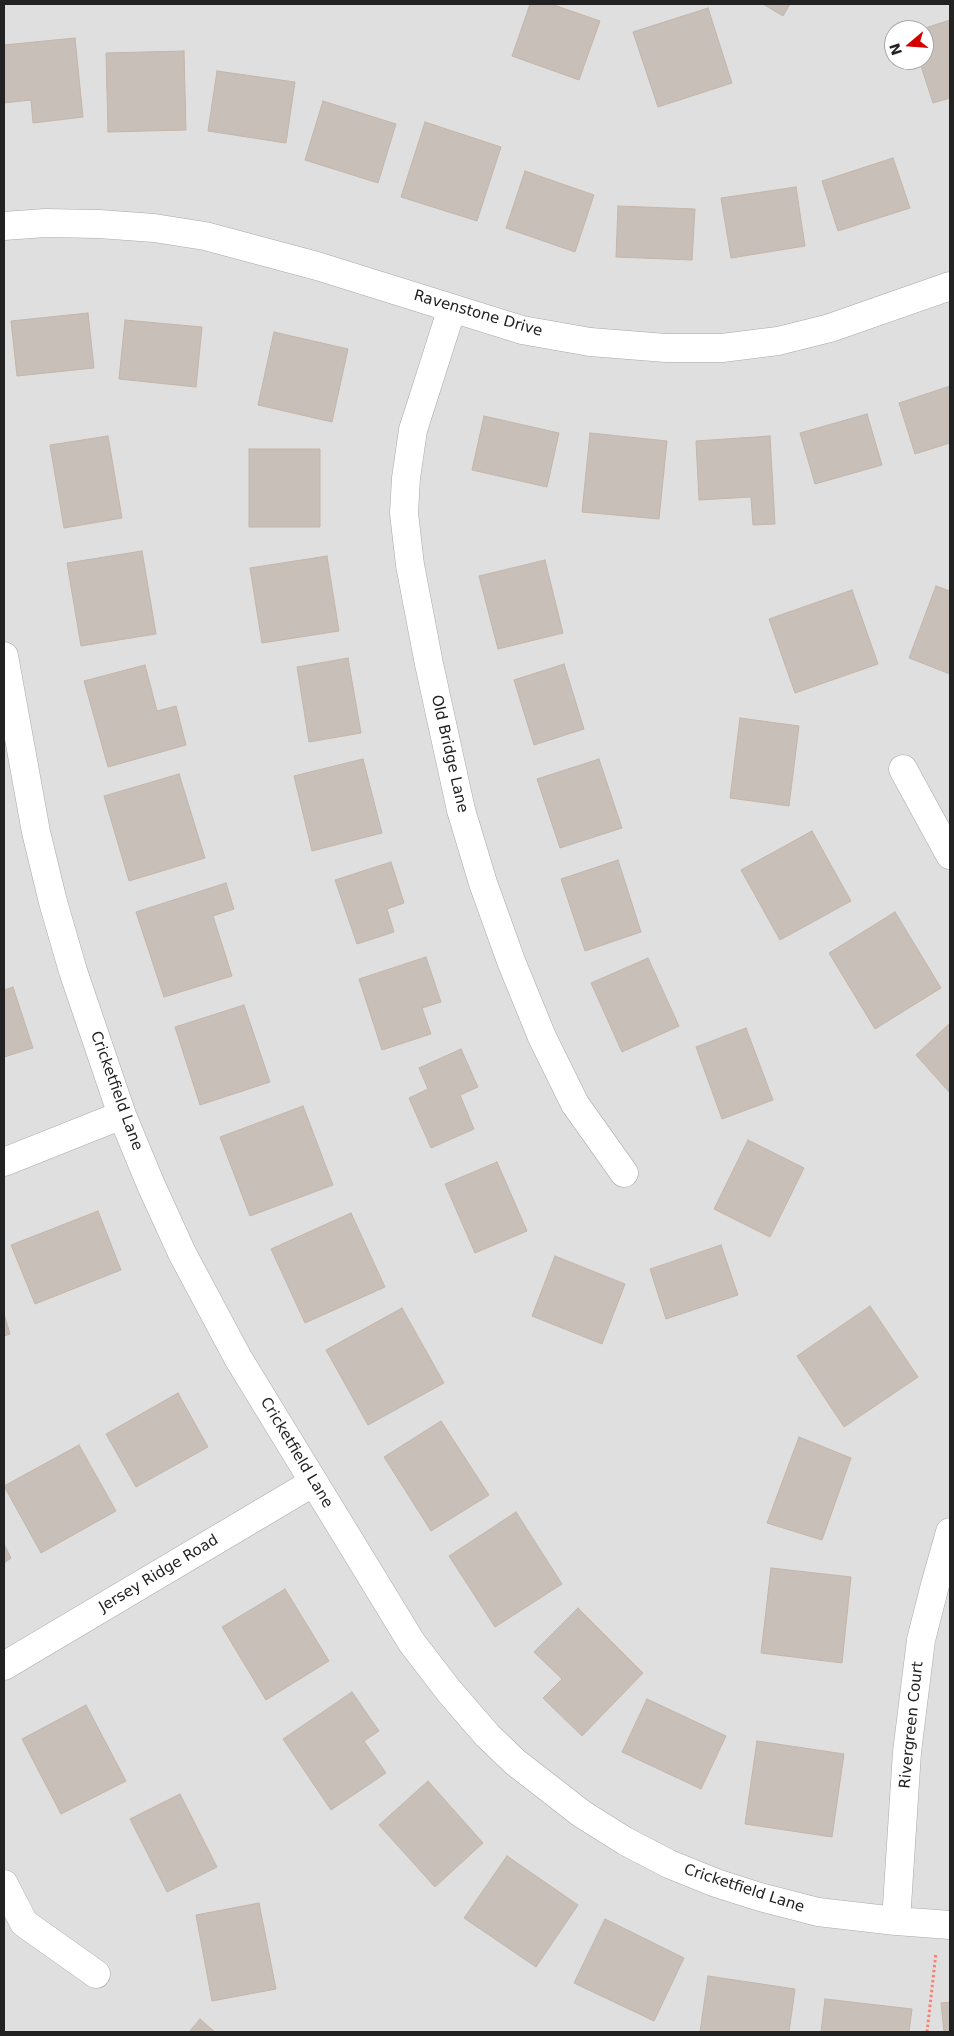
<!DOCTYPE html>
<html>
<head>
<meta charset="utf-8">
<style>
	body { margin:0 }
	#map { position:relative; width:954px; height:2036px; overflow:hidden; background:#f2efe9; font-family:"DejaVu Sans",sans-serif }
	canvas { display:block }
	.frame { position:absolute; inset:0; border:5px solid #222; pointer-events:none }
	.north { position:absolute; left:884px; top:20px; width:50px; height:50px; box-sizing:border-box; background:#fff; border:1px solid #a7a7a7; border-radius:50%; rotate:252deg; font-size:14px; font-weight:700; line-height:20px; text-align:center; color:#222 }
	.north::after { content:''; display:block; margin:auto; width:18px; height:22px; background:#d40000; clip-path:polygon(50% 0,100% 100%,50% 72%,0 100%) }
</style>
</head>
<body>
<div id="map">
<canvas width="954" height="2036"></canvas>
<div class="frame"></div>
<div class="north">N</div>
</div>
<script>
const c = document.querySelector('canvas').getContext('2d');
c.lineJoin = 'round';
function fill(path, color) {
  c.fillStyle = color;
  c.fill(path, 'evenodd');
}
function toPath(rows) {
  const path = new Path2D();
  for (const r of rows) {
    path.moveTo(r[0], r[1]);
    for (let i = 2; i < r.length; i += 2) path.lineTo(r[i], r[i + 1]);
  }
  return path;
}
function strokePath(path, color, width, dash) {
  c.strokeStyle = color;
  c.lineWidth = width;
  c.lineCap = dash ? 'butt' : 'round';
  c.setLineDash(dash || []);
  c.stroke(path);
}
function drawText(font, color, halo, rows, align = 'center') {
  c.font = font + ' "DejaVu Sans",sans-serif';
  c.lineWidth = 4.5;
  c.setLineDash([]);
  c.textBaseline = 'middle';
  c.strokeStyle = halo;
  c.fillStyle = color;
  for (const [text, x, y, turn = 0] of rows) {
    c.save();
    c.translate(x, y);
    c.rotate((+turn || 0) * Math.PI / 180);
    c.textAlign = isNaN(turn) ? turn : align;
    if (halo) c.strokeText(text, 0, 0);
    c.fillText(text, 0, 0);
    c.restore();
  }
}
fill(toPath([
	[4,4,950,4,950,2032,4,2032],
	[894,30,924,30,924,60,894,60]
]), '#e0dfdf');
const building = toPath([
	[530,4,551,4,600,21,579,80,512,56,530,4],
	[763,4,790,4,783,16,763,4],
	[708,8,732,83,658,107,633,32,708,8],
	[950,20,950,98,933,103,919,60,924,60,924,30,919,30,950,20],
	[75,38,83,117,33,123,31,100,4,103,4,45,75,38],
	[184,51,186,130,108,132,106,53,184,51],
	[217,71,295,82,286,143,208,131,217,71],
	[323,101,396,124,378,183,305,160,323,101],
	[425,122,501,147,477,221,401,197,425,122],
	[893,158,910,208,838,231,822,181,893,158],
	[525,171,594,195,575,252,506,228,525,171],
	[796,187,805,246,731,258,721,198,796,187],
	[618,206,695,209,692,260,616,257,618,206],
	[88,313,94,368,17,376,11,321,88,313],
	[125,320,202,327,196,387,119,379,125,320],
	[274,332,348,349,332,422,258,405,274,332],
	[950,386,950,443,915,454,899,403,950,386],
	[867,414,882,465,815,484,800,433,867,414],
	[484,416,559,433,547,487,472,470,484,416],
	[590,433,667,441,659,519,582,512,590,433],
	[108,436,122,518,64,528,50,445,108,436],
	[770,436,775,524,753,525,751,497,699,500,696,441,770,436],
	[249,449,320,449,320,527,249,527,249,449],
	[142,551,156,634,81,646,67,563,142,551],
	[327,556,339,631,262,643,250,568,327,556],
	[545,560,563,633,498,649,479,576,545,560],
	[936,586,950,591,950,674,909,658,936,586],
	[852,590,878,664,795,693,769,619,852,590],
	[348,658,361,733,309,742,297,667,348,658],
	[564,664,584,729,534,745,514,680,564,664],
	[145,665,157,711,176,706,186,745,108,767,84,681,145,665],
	[740,718,799,726,789,806,730,798,740,718],
	[363,759,382,833,312,851,294,776,363,759],
	[599,759,622,828,560,848,537,779,599,759],
	[179,774,205,858,129,881,104,796,179,774],
	[812,831,851,901,780,940,741,870,812,831],
	[618,860,641,932,585,951,561,879,618,860],
	[391,862,404,903,387,909,394,932,357,944,335,880,391,862],
	[226,883,234,909,213,916,232,976,164,997,136,912,226,883],
	[895,912,941,988,875,1029,829,953,895,912],
	[426,957,441,1002,422,1008,431,1034,382,1050,359,979,426,957],
	[648,958,679,1026,622,1052,591,983,648,958],
	[13,987,33,1048,4,1057,4,990,13,987],
	[244,1005,270,1082,200,1105,175,1027,244,1005],
	[950,1023,950,1093,916,1055,950,1023],
	[746,1028,773,1100,722,1119,696,1047,746,1028],
	[461,1049,478,1087,460,1095,474,1129,431,1148,409,1098,428,1089,419,1068,461,1049],
	[303,1106,333,1185,250,1216,220,1137,303,1106],
	[748,1140,804,1168,770,1237,714,1209,748,1140],
	[497,1162,527,1231,475,1253,445,1184,497,1162],
	[98,1211,121,1270,35,1304,11,1245,98,1211],
	[351,1213,385,1287,305,1323,271,1249,351,1213],
	[721,1245,738,1295,666,1319,650,1269,721,1245],
	[555,1256,625,1284,602,1344,532,1316,555,1256],
	[870,1306,918,1377,844,1427,797,1356,870,1306],
	[402,1308,444,1383,368,1425,326,1350,402,1308],
	[4,1314,10,1334,4,1336,4,1314],
	[178,1393,208,1447,136,1487,106,1434,178,1393],
	[441,1421,489,1495,431,1531,384,1457,441,1421],
	[799,1437,851,1458,822,1540,767,1523,799,1437],
	[79,1445,116,1511,41,1553,4,1486,79,1445],
	[516,1512,562,1584,495,1627,449,1556,516,1512],
	[4,1544,11,1558,4,1563,4,1544],
	[771,1568,851,1577,842,1663,761,1653,771,1568],
	[285,1589,329,1661,266,1700,222,1627,285,1589],
	[578,1608,643,1673,582,1736,543,1698,562,1679,534,1652,578,1608],
	[352,1692,379,1731,364,1741,386,1773,331,1810,283,1739,352,1692],
	[647,1699,726,1736,701,1789,622,1752,647,1699],
	[86,1705,126,1781,61,1814,22,1739,86,1705],
	[757,1741,844,1754,832,1837,745,1824,757,1741],
	[428,1781,483,1843,435,1887,379,1825,428,1781],
	[180,1794,217,1867,167,1892,130,1819,180,1794],
	[507,1856,578,1905,536,1967,464,1918,507,1856],
	[259,1903,276,1989,212,2001,196,1915,259,1903],
	[605,1919,684,1958,654,2021,574,1983,605,1919],
	[708,1976,795,1989,789,2032,700,2032,708,1976],
	[825,1999,912,2009,909,2032,821,2032,825,1999],
	[950,2002,950,2032,944,2032,941,2003,950,2002],
	[200,2019,215,2032,189,2032,200,2019]
]);
fill(building, '#c7bfb8');
strokePath(building, '#c4b6ab', 1);
const street = toPath([
	[4,226,45,223,99,224,154,228,205,236,317,266,522,330,590,342,666,348,722,348,778,341,830,328,950,286],
	[452,308,413,430,406,478,404,513,410,565,429,664,461,810,483,883,511,961,542,1037,575,1104,624,1173],
	[4,656,36,832,53,902,73,971,122,1115,151,1185,182,1253,238,1358,412,1643,449,1691,487,1735,515,1762,582,1814,625,1841,669,1864,716,1883,760,1897,818,1912,896,1921,950,1925],
	[903,769,950,855],
	[4,1162,122,1115],
	[4,1666,314,1482],
	[4,1884,24,1923,96,1974],
	[896,1921,907,1752,921,1640,935,1585,950,1532]
]);
strokePath(street, '#a9a9a9', 29);
strokePath(toPath([
	[927,2032,936,1953]
]), '#fa8072', 3, [2.5, 2.5]);
strokePath(street, '#fff', 28);
drawText('15px', '#222', '#fff', [
	["Ravenstone Drive",478,314,16],
	["Old Bridge Lane",449,754,77],
	["Cricketfield Lane",116,1091,70],
	["Cricketfield Lane",296,1453,59],
	["Jersey Ridge Road",159,1574,-31],
	["Rivergreen Court",912,1725,-84],
	["Cricketfield Lane",744,1889,18]
]);
</script>
</body>
</html>
